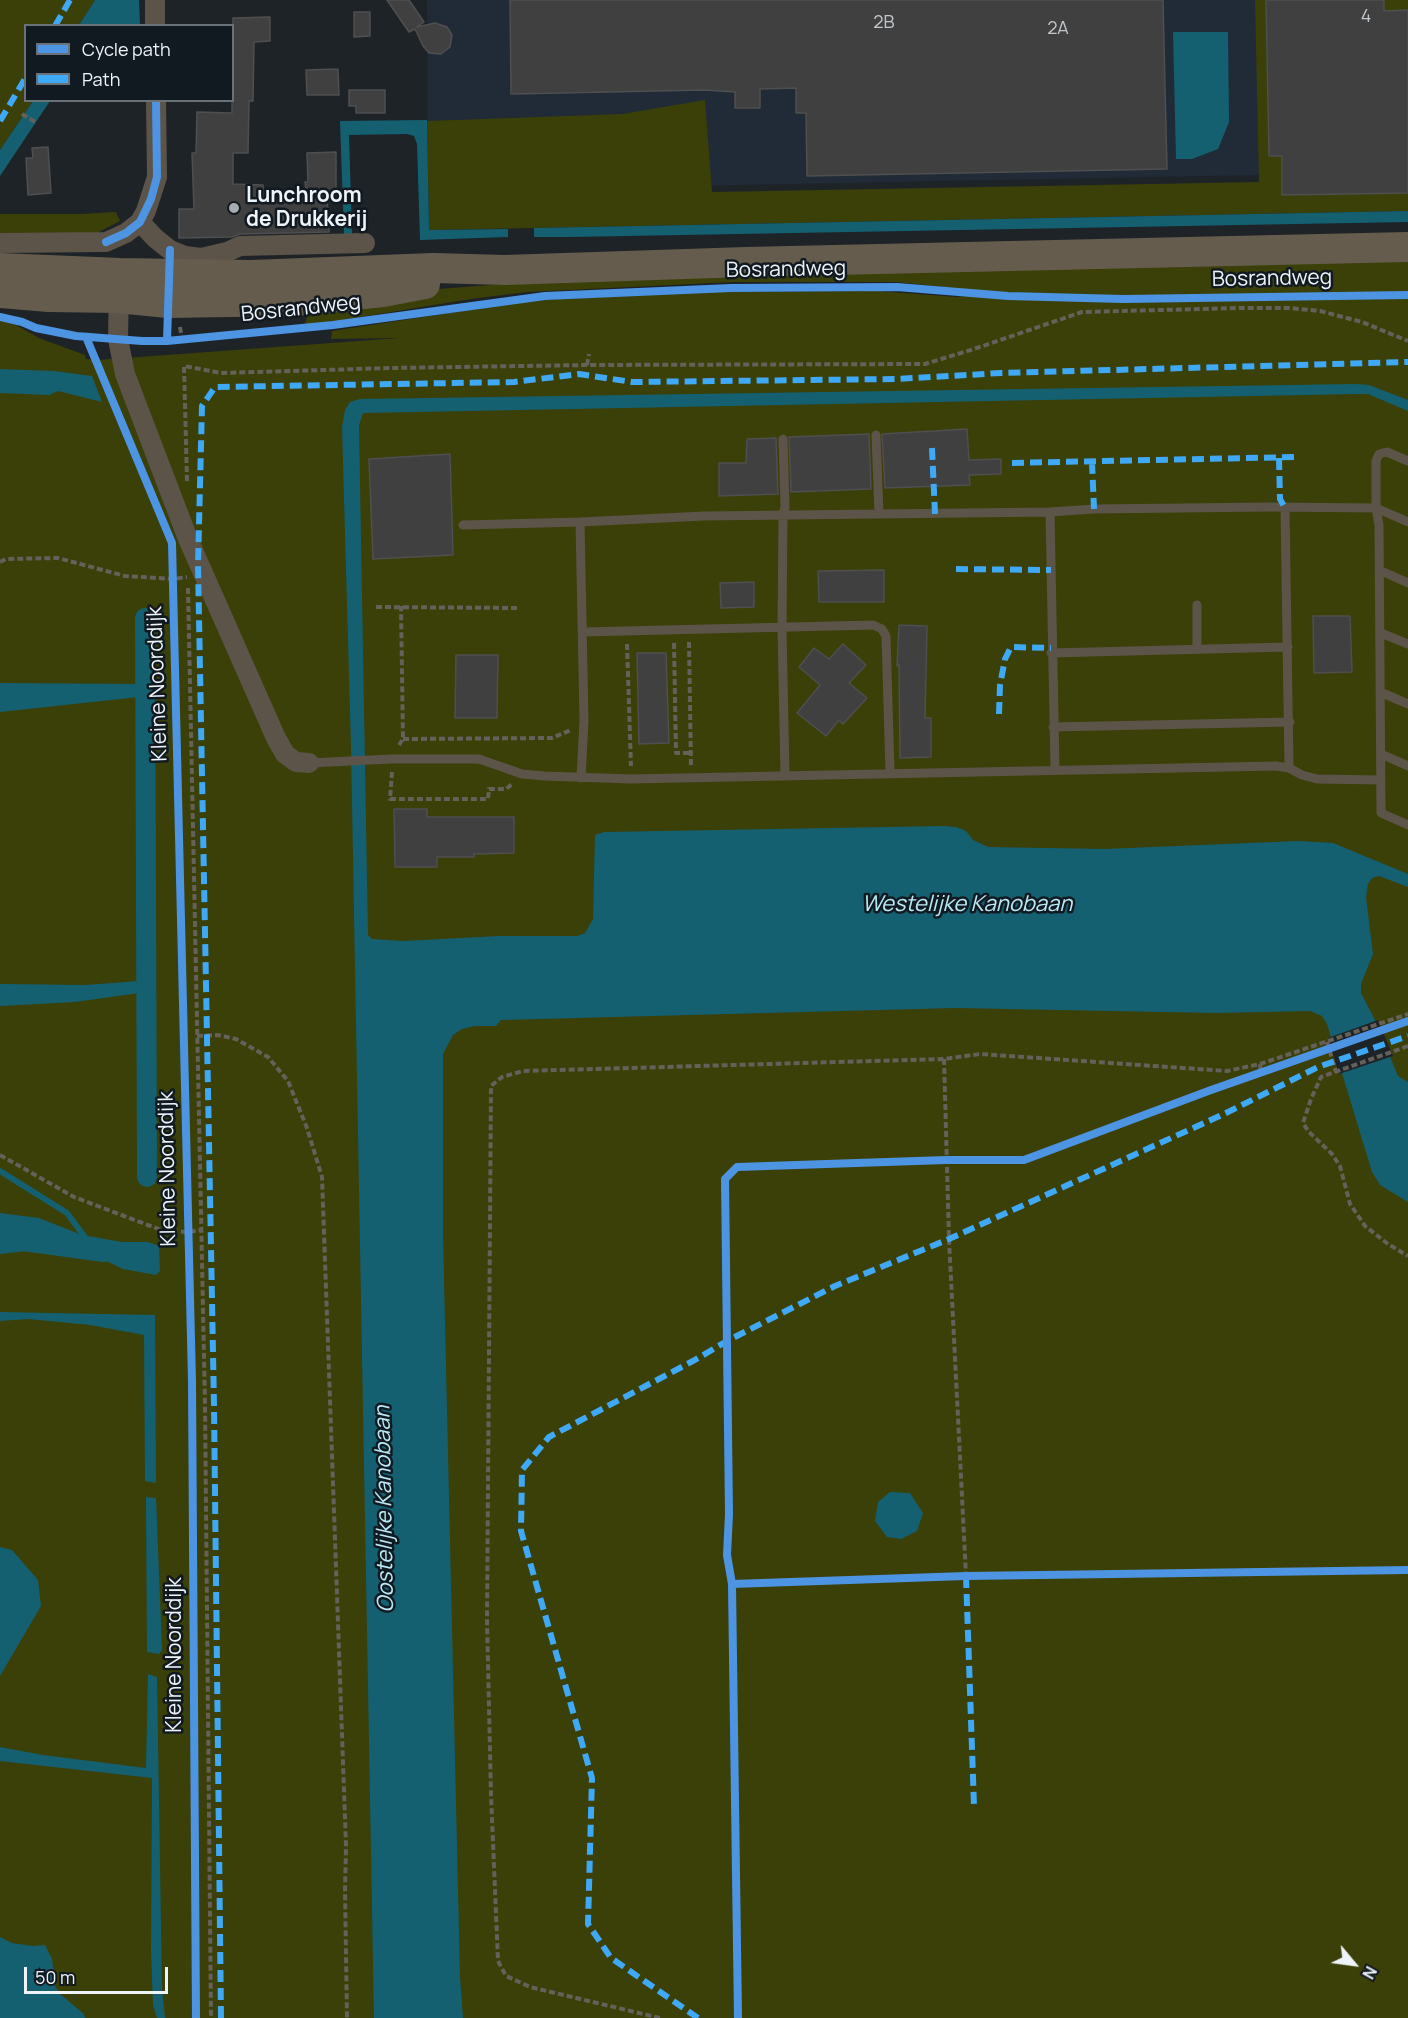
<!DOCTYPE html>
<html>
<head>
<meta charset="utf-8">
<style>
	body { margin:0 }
	#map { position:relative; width:1408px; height:2018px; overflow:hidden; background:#1e2328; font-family:Manrope,sans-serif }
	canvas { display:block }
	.legend { position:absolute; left:24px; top:24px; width:210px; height:78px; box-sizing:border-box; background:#121a21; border:2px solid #6a7177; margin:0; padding:8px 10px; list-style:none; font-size:18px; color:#eef4f9 }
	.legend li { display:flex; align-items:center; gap:12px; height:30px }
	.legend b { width:30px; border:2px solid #6a7177 }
	.north { position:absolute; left:1324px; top:1934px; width:60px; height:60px; -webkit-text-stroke:4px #121a21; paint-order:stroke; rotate:119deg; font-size:16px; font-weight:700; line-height:24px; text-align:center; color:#eef4f9 }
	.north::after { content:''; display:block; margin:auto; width:21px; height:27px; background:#eef4f9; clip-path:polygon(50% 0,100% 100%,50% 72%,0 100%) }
	.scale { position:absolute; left:24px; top:1967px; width:144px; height:27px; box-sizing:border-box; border:3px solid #eef4f9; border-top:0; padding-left:8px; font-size:18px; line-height:21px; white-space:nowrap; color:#eef4f9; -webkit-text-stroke:4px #121a21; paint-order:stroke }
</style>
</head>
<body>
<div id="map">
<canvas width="1408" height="2018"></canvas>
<ul class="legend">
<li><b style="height:8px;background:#4d94e3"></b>Cycle path</li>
<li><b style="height:8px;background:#3fa9f5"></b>Path</li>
</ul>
<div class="north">N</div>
<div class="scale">50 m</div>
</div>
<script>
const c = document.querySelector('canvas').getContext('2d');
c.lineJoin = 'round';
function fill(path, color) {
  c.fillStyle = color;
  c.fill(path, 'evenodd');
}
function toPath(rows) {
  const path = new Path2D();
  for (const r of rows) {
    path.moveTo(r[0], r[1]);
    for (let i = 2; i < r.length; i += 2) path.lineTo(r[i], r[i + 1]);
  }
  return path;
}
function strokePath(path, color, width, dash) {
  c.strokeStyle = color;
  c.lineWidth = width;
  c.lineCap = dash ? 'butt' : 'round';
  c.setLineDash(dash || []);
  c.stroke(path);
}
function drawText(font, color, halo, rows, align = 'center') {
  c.font = font + ' Manrope,sans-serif';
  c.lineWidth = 5;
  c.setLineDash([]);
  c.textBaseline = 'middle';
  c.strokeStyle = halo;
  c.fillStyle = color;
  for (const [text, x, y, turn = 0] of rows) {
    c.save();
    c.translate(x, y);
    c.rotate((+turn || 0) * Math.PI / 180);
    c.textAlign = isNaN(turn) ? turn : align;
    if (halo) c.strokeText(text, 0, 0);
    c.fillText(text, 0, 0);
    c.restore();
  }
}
fill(toPath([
	[427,0,1408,0,1408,172,428,191]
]), '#202b37');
fill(toPath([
	[0,0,95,0,79,25,26,26,26,100,33,101,0,150],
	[1255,0,1408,0,1408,211,429,230,427,121,622,114,705,100,712,192,1259,182],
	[116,212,120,221,97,233,0,234,0,214,81,214],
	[1408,260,1408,2018,0,2018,0,316,39,338,85,355,86,359,98,360,399,338,331,339,332,331,514,303,558,299,713,292,878,291,956,297,1002,293,895,282,734,282,527,292,471,299,330,322,305,324,308,313,347,303,439,289,528,282]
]), '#3b3f08');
fill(toPath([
	[95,0,139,0,140,25,79,25],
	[1173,32,1228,32,1229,122,1218,149,1192,159,1176,159],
	[33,101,50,101,0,176,0,150],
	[427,120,429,230,508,229,508,237,420,240,417,144,414,136,407,134,349,135,352,234,344,234,340,121],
	[1408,211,1408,222,570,237,534,237,534,228],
	[0,369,54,371,92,376,102,402,58,391,49,395,0,393],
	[1355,384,1369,385,1408,400,1408,411,1368,394,1358,394,363,413,359,425,368,935,372,939,403,941,499,936,577,936,585,933,593,919,595,835,604,832,944,826,956,827,966,831,973,840,988,847,1104,849,1298,841,1333,843,1408,874,1408,887,1379,876,1372,878,1368,884,1366,897,1373,954,1361,984,1361,993,1375,1020,1398,1076,1408,1082,1408,1202,1380,1185,1372,1172,1327,1024,1322,1016,1310,1011,1216,1013,955,1008,501,1020,496,1026,475,1026,462,1029,453,1035,443,1054,443,1235,460,1977,463,2018,374,2018,351,747,342,427,345,410,350,402,360,399],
	[0,683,148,684,148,696,0,712],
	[153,980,153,991,75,1002,0,1006,0,984,85,985],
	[0,1213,39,1218,82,1235,122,1242,148,1242,159,1246,160,1271,156,1275,123,1269,70,1244,53,1248,0,1254],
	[0,1312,155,1315,156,1483,145,1481,144,1335,90,1325,28,1319,0,1321],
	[890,1492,910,1493,923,1513,917,1531,901,1539,887,1537,875,1521,878,1502],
	[146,1497,156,1498,162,1650,159,1654,147,1652],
	[0,1547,12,1550,38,1580,41,1606,0,1676],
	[148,1674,157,1677,162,1989,165,2018,157,2018,153,2005,151,1951,152,1778,0,1761,0,1747,43,1755,146,1768],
	[0,1937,12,1943,33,1946,45,1945,52,1959,55,1986,60,1994,84,2014,85,2018,0,2018]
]), '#146071');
fill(toPath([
	[1378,1020,1393,1056,1339,1074,1328,1038]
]), '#1e2328');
strokePath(toPath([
	[0,1171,67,1213,87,1240]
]), '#146071', 6);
strokePath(toPath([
	[145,618,147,1177],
	[0,1238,104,1252]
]), '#146071', 20);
const building = toPath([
	[387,0,409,0,424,22,417,27,435,23,447,27,452,35,450,47,441,54,429,53,423,46,415,29,409,32,387,0],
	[510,0,1163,0,1167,169,807,176,806,113,796,113,796,88,760,89,760,108,735,108,735,92,704,90,511,94,510,0],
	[1266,0,1384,0,1384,11,1408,10,1408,193,1282,195,1282,156,1269,156,1266,0],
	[354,12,370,12,370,36,354,37,354,12],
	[270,17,270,41,254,42,253,101,249,101,248,153,233,153,233,184,263,185,264,200,307,198,305,182,308,182,307,153,336,152,336,195,327,195,329,232,240,234,232,237,179,238,179,209,194,209,192,153,196,153,197,112,232,113,233,18,270,17],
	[338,69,339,95,307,95,306,70,338,69],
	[349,90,385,90,385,113,356,113,356,106,349,106,349,90],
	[48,147,51,193,28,195,26,158,33,158,32,148,48,147],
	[967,429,969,460,1001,459,1001,474,969,475,970,485,885,488,882,434,967,429],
	[869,434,871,489,791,492,789,437,869,434],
	[776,438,778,494,719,496,719,463,746,463,747,439,776,438],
	[450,454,453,555,373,559,369,459,450,454],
	[884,570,884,602,819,602,818,571,884,570],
	[754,582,754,607,721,608,720,583,754,582],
	[1313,616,1350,616,1352,672,1314,673,1313,616],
	[899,625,927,626,925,718,931,718,931,757,900,758,899,664,897,666,899,625],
	[843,644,866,665,849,683,867,698,843,724,839,720,826,736,797,713,820,685,799,667,814,648,829,659,843,644],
	[637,653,666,653,669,743,639,744,637,653],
	[456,655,498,655,497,718,455,718,456,655],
	[394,809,427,809,427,817,514,817,514,853,474,854,474,857,437,857,437,867,395,867,394,809]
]);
fill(building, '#404041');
strokePath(building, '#4f4f50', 1.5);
strokePath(toPath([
	[22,114,37,123],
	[180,327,182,339],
	[587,365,589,354],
	[187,481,184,366,221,373,392,368,587,365,925,364,974,349,1082,312,1240,308,1289,308,1320,311,1362,322,1408,341],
	[0,562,6,559,58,558,125,576,173,579,187,577],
	[188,588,205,1405,211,2018],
	[376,607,517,608],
	[689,642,691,767],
	[674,643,676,753,691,753],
	[627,644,631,766],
	[403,739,552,738,571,730],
	[399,745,403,739,401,606],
	[392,772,390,799,488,799,489,789,506,789,512,784],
	[197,1036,218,1035,236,1039,268,1057,288,1081,307,1128,322,1177,346,1846,345,1891,347,2018],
	[1327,1042,1336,1072],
	[1408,1046,1321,1077,1311,1099,1303,1123,1309,1132,1332,1154,1340,1166,1350,1204,1365,1226,1388,1244,1408,1256],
	[944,1059,949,1239,966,1576],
	[1260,1064,1261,1072],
	[0,1155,74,1197,161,1230,188,1232,201,1230],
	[660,2018,530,1987,506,1976,498,1961,491,1795,487,1620,491,1086,502,1077,523,1071,944,1059,980,1054,1227,1071,1260,1064,1408,1014]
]), '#65605a', 4, [6, 3]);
strokePath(toPath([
	[876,435,879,514],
	[783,439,785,507,783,515,782,629,785,775],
	[1408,461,1387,452,1379,454,1376,461,1376,508,1379,525,1381,813,1408,825],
	[1285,508,1289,768],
	[1050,512,1055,769],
	[463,525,580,522],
	[1379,570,1408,583],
	[582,632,873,625,882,629,886,636,890,773],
	[1381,633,1408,644],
	[1197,649,1197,605],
	[1051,653,1288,647],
	[1380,692,1408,704],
	[1053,727,1290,722],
	[1381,754,1408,766],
	[309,763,392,759,479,759,522,774,544,776,631,779,1276,766,1289,768,1302,775,1317,779,1381,780],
	[581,778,584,721,580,522,704,516,1050,512,1094,509,1268,507,1376,508,1408,522]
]), '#5c5448', 9);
strokePath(toPath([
	[155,0,155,26],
	[140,222,155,238,170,250,185,256,201,258,227,252,240,246,365,243],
	[0,243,106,242,126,233,140,222,146,211,157,177,156,100],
	[119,287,118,339,125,374,188,539,276,738,285,754,296,762,309,763]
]), '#5c5448', 20);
strokePath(toPath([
	[0,268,120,273,251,275,433,268,505,270,746,262,1408,247],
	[0,293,49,297,118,298,168,303,296,301,383,292,425,284]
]), '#665c4d', 30);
strokePath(toPath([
	[55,26,70,0],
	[0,121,26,77],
	[932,448,935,514],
	[1279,458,1280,499,1285,508],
	[1092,462,1094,509],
	[1012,463,1297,457],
	[956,569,1051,570],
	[999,714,1000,685,1005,659,1011,647,1051,648],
	[966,1576,974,1806],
	[221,2018,214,1405,198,565,202,406,215,387,514,382,579,374,632,382,897,379,1001,373,1408,362],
	[698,2018,611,1958,588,1924,592,1778,521,1531,522,1470,549,1437,693,1361,727,1341,835,1286,949,1239,1224,1114,1318,1067,1408,1036]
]), '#3fa9f5', 6, [12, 6]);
strokePath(toPath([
	[106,242,126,233,140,222,151,199,157,177,156,100],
	[0,317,22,322,36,328,76,336,142,341,167,341,333,325,545,296,731,288,897,287,1008,296,1123,299,1408,295],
	[86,337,172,543,192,1381,196,2018],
	[167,341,170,250],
	[732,1584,966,1576,1408,1570],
	[738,2018,732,1584,727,1555,729,1514,725,1179,737,1167,946,1160,1024,1160,1211,1090,1408,1021]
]), '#4d94e3', 8);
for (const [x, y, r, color] of [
	[234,208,6,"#a5abb0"]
]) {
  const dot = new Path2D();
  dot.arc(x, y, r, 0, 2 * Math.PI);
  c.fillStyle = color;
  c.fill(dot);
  strokePath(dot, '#121a21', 2);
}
drawText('18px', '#c2c7cb', null, [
	["4",1366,17],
	["2B",884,23],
	["2A",1058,29]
]);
drawText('bold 21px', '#eef4f9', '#121a21', [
	["Lunchroom",246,196],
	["de Drukkerij",246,220]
], 'left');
drawText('21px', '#eef4f9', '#121a21', [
	["Bosrandweg",786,270,-1],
	["Bosrandweg",1272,279,-1],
	["Bosrandweg",301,309,-6],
	["Kleine Noorddijk",158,684,-92],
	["Kleine Noorddijk",168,1169,-91],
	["Kleine Noorddijk",175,1655,-90]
]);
drawText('italic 22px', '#bae9f6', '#121a21', [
	["Westelijke Kanobaan",967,905],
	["Oostelijke Kanobaan",385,1509,-91]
]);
</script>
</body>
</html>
